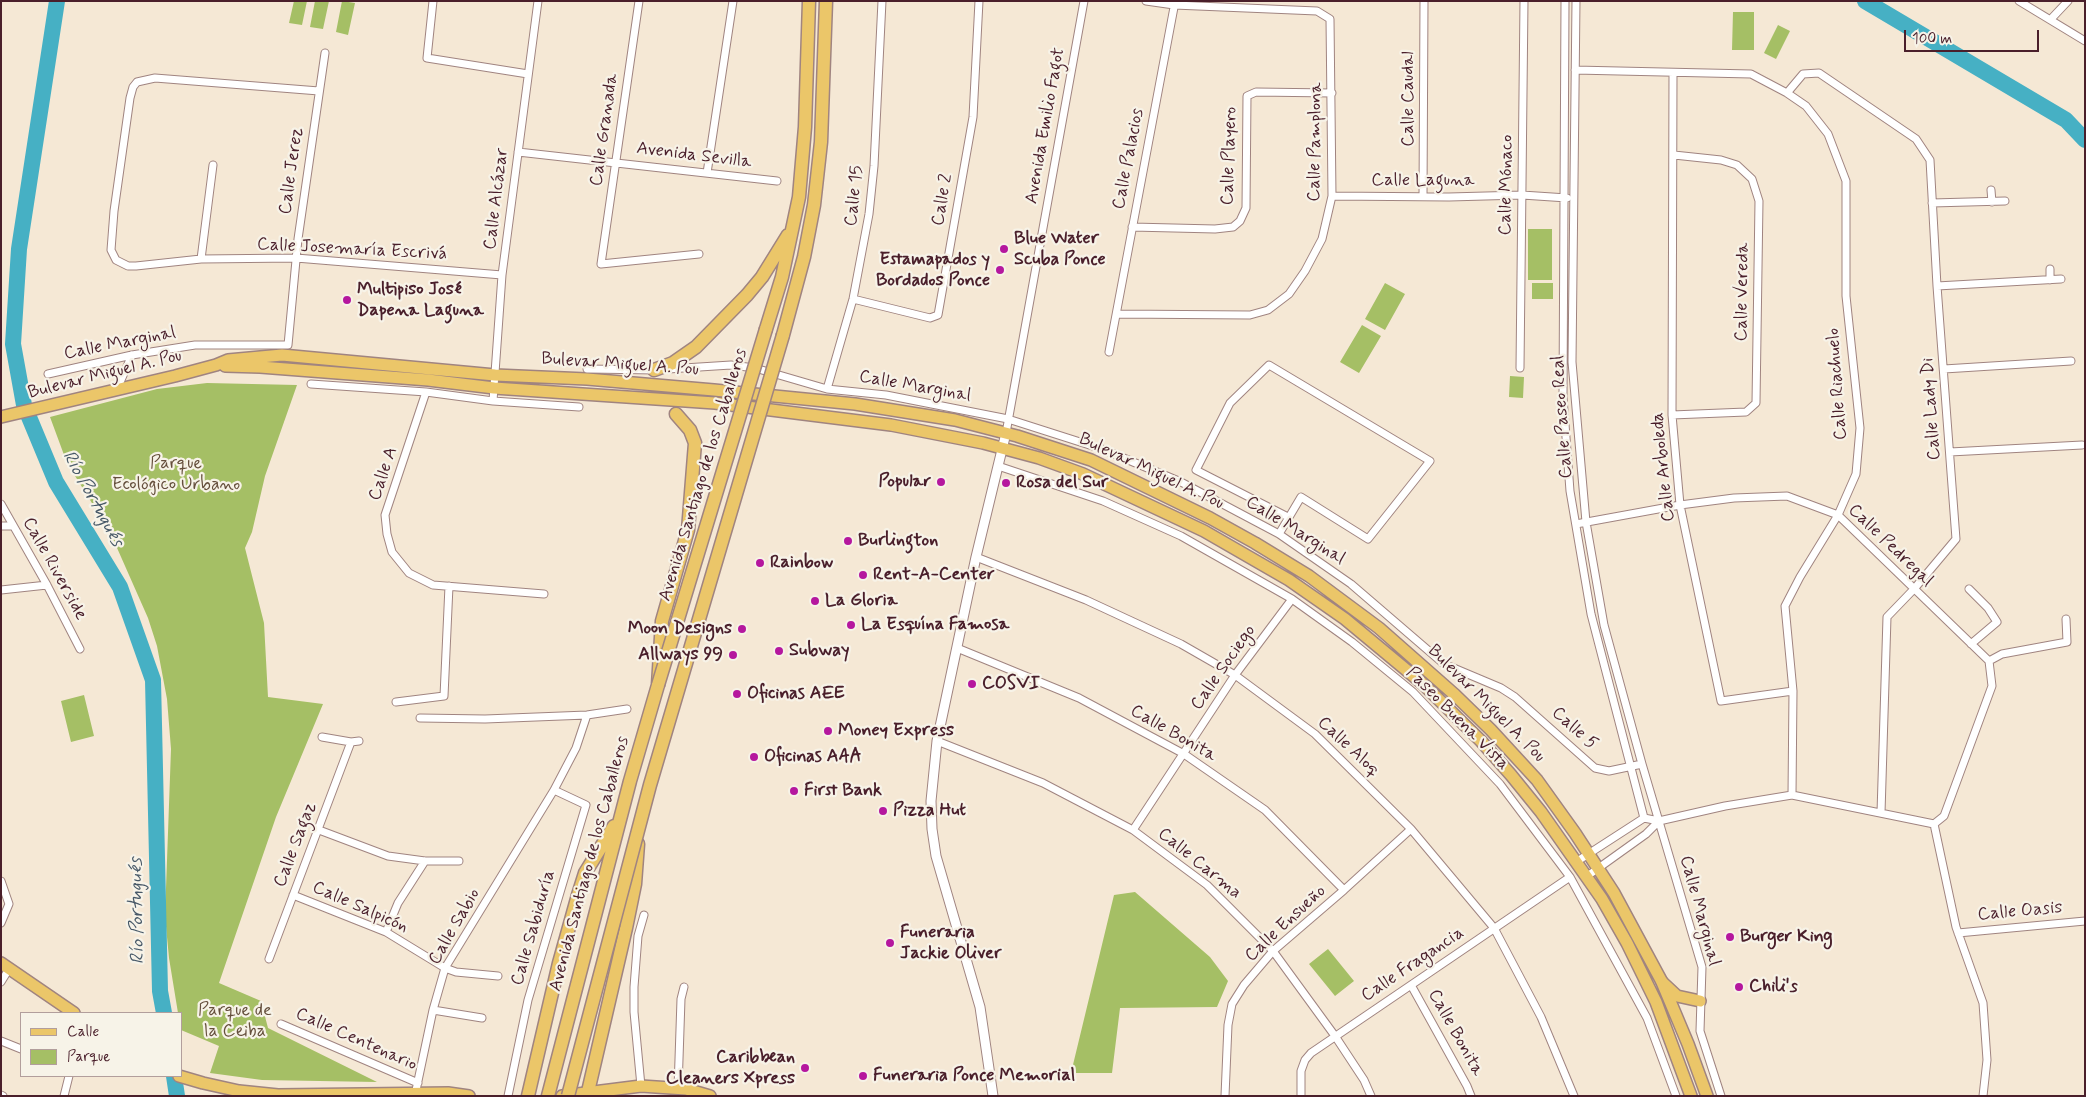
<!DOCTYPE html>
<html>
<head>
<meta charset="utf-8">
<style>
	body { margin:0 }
	#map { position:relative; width:2086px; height:1097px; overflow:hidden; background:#f5e8d5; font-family:Mynerve,sans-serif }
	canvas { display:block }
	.frame { position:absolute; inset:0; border:2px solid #4a1f2b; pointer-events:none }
	.legend { position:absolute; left:20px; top:1012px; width:162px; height:65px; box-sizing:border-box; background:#f7f3e8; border:1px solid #b29e9c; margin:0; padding:6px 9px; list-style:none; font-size:15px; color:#4a1f2b }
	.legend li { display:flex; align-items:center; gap:10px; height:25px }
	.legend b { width:25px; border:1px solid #b29e9c }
	.scale { position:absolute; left:1904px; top:30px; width:135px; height:22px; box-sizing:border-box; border:2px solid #4a1f2b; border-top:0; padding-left:6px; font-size:15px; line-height:18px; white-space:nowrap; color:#4a1f2b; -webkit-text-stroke:4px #f7f3e8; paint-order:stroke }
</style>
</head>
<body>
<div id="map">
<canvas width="2086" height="1097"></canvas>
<div class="frame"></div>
<ul class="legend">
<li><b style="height:6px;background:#ebc669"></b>Calle</li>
<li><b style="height:14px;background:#a5bf65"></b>Parque</li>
</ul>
<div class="scale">100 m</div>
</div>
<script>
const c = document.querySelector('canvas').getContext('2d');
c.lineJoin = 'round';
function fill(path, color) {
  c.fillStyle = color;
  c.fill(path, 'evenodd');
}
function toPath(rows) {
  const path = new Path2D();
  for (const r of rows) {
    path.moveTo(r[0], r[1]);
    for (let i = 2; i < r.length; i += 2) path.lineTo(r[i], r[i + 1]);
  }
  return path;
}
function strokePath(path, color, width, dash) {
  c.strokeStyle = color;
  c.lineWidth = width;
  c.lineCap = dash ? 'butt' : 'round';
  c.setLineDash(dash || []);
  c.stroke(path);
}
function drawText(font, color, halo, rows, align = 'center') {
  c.font = font + ' Mynerve,sans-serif';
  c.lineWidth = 4.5;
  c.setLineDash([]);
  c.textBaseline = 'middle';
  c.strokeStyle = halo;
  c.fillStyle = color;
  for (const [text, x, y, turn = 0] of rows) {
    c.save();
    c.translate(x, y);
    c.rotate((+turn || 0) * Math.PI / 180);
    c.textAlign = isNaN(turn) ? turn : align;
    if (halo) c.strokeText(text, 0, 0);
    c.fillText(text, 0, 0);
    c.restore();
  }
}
fill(toPath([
	[294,1,307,1,302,25,289,23],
	[315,1,329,1,323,29,310,27],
	[342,1,355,3,348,35,336,32],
	[1733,12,1754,12,1754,50,1732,50],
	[1778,25,1790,31,1776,59,1764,53],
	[1528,229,1552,229,1552,280,1528,280],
	[1385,283,1405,294,1385,330,1365,319],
	[1532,283,1553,283,1553,299,1532,299],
	[1362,325,1381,336,1359,373,1340,362],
	[1510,376,1524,377,1523,398,1509,397],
	[207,383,297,385,265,476,252,532,245,548,264,623,268,697,323,704,276,817,219,983,261,1001,268,1028,377,1082,262,1080,210,1073,219,1046,181,1030,181,1013,178,1013,169,958,165,916,171,749,167,699,157,646,148,618,110,532,67,463,50,417,157,389],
	[84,695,94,736,71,742,61,701],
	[1135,892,1210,957,1228,981,1217,1007,1120,1008,1112,1073,1071,1073,1114,895],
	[1328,949,1354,981,1335,996,1309,964]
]), '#a5bf65');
strokePath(toPath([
	[57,1,19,249,13,344,24,405,56,482,120,587,153,680,160,991,164,1013],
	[1865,1,2066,120,2085,140],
	[174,1076,177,1096]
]), '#46b0c4', 16);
const minor = toPath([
	[433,1,427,58,528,74],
	[639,1,601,264,699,254],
	[1565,1,1563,397,1570,491,1591,614,1644,818],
	[1576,1,1572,362,1586,522,1604,625,1642,764,1702,967,1700,1031,1721,1096],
	[2019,1,2085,41],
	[2051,19,2068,1],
	[1575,70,1751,74,1787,93,1806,106,1828,134,1846,181,1846,296,1860,428,1856,474,1838,515,1800,577,1785,606,1793,691,1792,795],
	[1673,73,1672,415,1680,505,1721,701,1793,691],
	[319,91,155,78,137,82,133,87,130,98,114,211,111,250,116,260,128,266,136,266,201,259,296,258,502,275],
	[1787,93,1803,74,1819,73,1916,139,1930,160,1937,286,1956,539,1914,589,1887,617,1881,813],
	[518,152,777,181],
	[707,173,733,1],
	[1991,190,1992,202],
	[1332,196,1449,197,1522,195,1567,198],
	[1423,197,1424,1],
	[1932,203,2005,201],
	[1132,227,1215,229,1233,227,1240,221,1246,208,1247,96,1256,92,1332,93],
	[201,259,213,165],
	[2050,269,2050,280],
	[1937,286,2061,279],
	[853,299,930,318,938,315,973,117,979,1],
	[1117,314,1250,315,1268,310,1289,294,1305,271,1322,239,1332,196,1330,19,1317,11,1174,5,1146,1],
	[1109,352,1175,2],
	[1520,368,1524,1],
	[587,369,657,370],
	[668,369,731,365,755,368,827,389,886,395,1008,419,1102,449,1181,482,1279,534,1351,584,1444,664,1501,688,1515,697,1595,768,1609,771,1642,764],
	[1944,369,2071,361],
	[48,374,132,355,195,345,288,345,298,239,325,53],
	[311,384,426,392,493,401,579,407],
	[117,389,132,355],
	[827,389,853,299,869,214,874,166,882,1],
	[426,392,385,515,387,534,392,552,409,573,433,585,544,594],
	[493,401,502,275,538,1],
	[1672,415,1746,412,1756,403,1759,201,1752,179,1737,165,1721,160,1674,155],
	[1006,433,1084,1],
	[1950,452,2082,445],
	[998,466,1103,501,1181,536,1292,599,1352,642,1413,692,1500,784,1570,877,1647,1018,1676,1096],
	[1,504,47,585,80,649],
	[1576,524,1680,505,1734,498,1787,496,1838,515,1989,661,1992,686,1944,816,1934,824],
	[1,526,13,526],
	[1279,534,1301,497,1368,539,1430,461,1269,365,1230,403,1196,470,1288,517],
	[976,557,1086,600,1181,644,1235,675,1315,734,1411,829,1494,928,1541,1017,1574,1096],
	[1969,589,1988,608,1997,622,1971,644],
	[1,590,47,585],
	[957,648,1079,698,1184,754,1265,810,1344,890],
	[1989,661,2002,654,2067,642,2066,619],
	[396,702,444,696,449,586],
	[420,718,485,719,587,715,627,709],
	[322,737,351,742,359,741],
	[937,741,1043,783,1133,830,1207,885,1273,951,1335,1036,1364,1080,1371,1096],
	[1934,824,1956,927,1983,1003,1987,1060,1983,1096],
	[319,830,388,856,425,861,459,861],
	[1133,830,1235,675,1292,599],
	[1576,862,1644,818,1659,821,1725,806,1792,795,1934,824],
	[1586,877,1646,834,1659,821],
	[1,881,9,904,1,923],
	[293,895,386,932,445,968,456,972,498,976],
	[386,932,398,903,425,861],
	[1958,933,2085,921],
	[269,959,351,742],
	[1,982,9,969],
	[1411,985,1467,1086,1471,1096],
	[433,1010,482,1018],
	[281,1024,418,1083],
	[1,1041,21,1049],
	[641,1086,634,1012,634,987,638,936,644,915],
	[678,1089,681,999,684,987],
	[1,1095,3,1096],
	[415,1095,433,1010,445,968,554,790,576,748,587,715],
	[64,1096,69,1076],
	[508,1096,528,1000,586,805,554,790],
	[1225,1096,1228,1025,1232,1004,1244,985,1273,951,1344,890,1411,829],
	[1301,1096,1301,1071,1305,1060,1311,1053,1570,877]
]);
const tertiary = toPath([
	[993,1096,980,1007,936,856,932,829,931,801,937,741,976,557,1006,433]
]);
const primary = toPath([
	[225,366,260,367,428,380,494,388,715,403,891,425,983,443,1039,458,1083,474,1204,531,1289,580,1345,619,1422,683,1481,741,1511,775,1541,812,1602,899,1627,943,1656,1002,1691,1096],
	[1,417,175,376,216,365,228,360,282,355,495,375,587,379,714,390,855,404,955,420,1017,436,1091,460,1210,518,1255,543,1309,576,1379,628,1455,695,1491,730,1537,780,1575,833,1614,893,1662,982,1688,1044,1707,1096],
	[1,963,74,1013],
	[179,1076,203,1083,239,1091,278,1095,448,1093,469,1096],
	[562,1096,641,1086,686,1089,710,1096]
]);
const trunk = toPath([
	[1662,982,1677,996,1700,1001]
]);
const motorway = toPath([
	[766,329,782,277,799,197,805,127,809,1],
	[783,335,804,257,814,205,821,142,826,1],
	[654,370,673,363,696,347,747,295,762,277,788,235],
	[528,1096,559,963,578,895,585,873,614,826],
	[548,1096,630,781,658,685,662,621,688,530,695,443,690,430,676,414],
	[587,1096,626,928,635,884,638,844]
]);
strokePath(minor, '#a08480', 9);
strokePath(tertiary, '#a08480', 11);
strokePath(primary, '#a08480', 14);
strokePath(trunk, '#a08480', 14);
strokePath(motorway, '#a08480', 15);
strokePath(minor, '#fff', 7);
strokePath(tertiary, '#fff', 9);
strokePath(primary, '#ebc669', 11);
strokePath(trunk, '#ebc669', 11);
strokePath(motorway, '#ebc669', 12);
const motorwayBridge = toPath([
	[658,685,766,329],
	[568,1096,650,785,783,335]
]);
strokePath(motorwayBridge, '#a08480', 15, []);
strokePath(motorwayBridge, '#ebc669', 12);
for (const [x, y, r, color] of [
	[1004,249,5,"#b5179e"],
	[1000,270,5,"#b5179e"],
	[347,300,5,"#b5179e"],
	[941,482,5,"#b5179e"],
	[1006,483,5,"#b5179e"],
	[848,541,5,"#b5179e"],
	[760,563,5,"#b5179e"],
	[863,575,5,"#b5179e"],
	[815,601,5,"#b5179e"],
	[851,625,5,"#b5179e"],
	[742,629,5,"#b5179e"],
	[779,651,5,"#b5179e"],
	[733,655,5,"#b5179e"],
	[972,684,5,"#b5179e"],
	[737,694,5,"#b5179e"],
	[828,731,5,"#b5179e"],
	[754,757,5,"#b5179e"],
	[794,791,5,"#b5179e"],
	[883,811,5,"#b5179e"],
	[1730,937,5,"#b5179e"],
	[890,943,5,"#b5179e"],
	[1739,987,5,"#b5179e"],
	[805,1068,5,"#b5179e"],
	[863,1076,5,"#b5179e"]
]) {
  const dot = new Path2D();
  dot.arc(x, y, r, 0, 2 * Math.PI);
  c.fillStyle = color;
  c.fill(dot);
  strokePath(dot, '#f7f3e8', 2);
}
drawText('18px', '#4a1f2b', '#f7f3e8', [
	["Calle Caudal",1409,99,-90],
	["Avenida Emilio Fagot",1046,126,-80],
	["Calle Granada",605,130,-82],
	["Calle Pamplona",1316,142,-89],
	["Avenida Sevilla",694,156,7],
	["Calle Playero",1230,156,-88],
	["Calle Palacios",1129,159,-79],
	["Calle Jerez",292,171,-82],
	["Calle Laguna",1423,181],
	["Calle Mónaco",1507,185,-89],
	["Calle 15",855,196,-84],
	["Calle Alcázar",497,199,-83],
	["Calle 2",943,200,-80],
	["Calle Josemaría Escrivá",352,250,3],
	["Calle Vereda",1743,292,-89],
	["Calle Marginal",120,344,-11],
	["Bulevar Miguel A. Pou",620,365,4],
	["Bulevar Miguel A. Pou",105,375,-14],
	["Calle Riachuelo",1838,384,-94],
	["Calle Marginal",915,387,10],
	["Calle Lady Di",1932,409,-94],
	["Calle Paseo Real",1563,417,-94],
	["Calle Arboleda",1664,467,-96],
	["Bulevar Miguel A. Pou",1151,472,25],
	["Calle A",384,474,-71],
	["Avenida Santiago de los Caballeros",704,475,-73],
	["Calle Marginal",1295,531,32],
	["Calle Pedregal",1890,546,44],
	["Calle Riverside",54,569,61],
	["Calle Sociego",1224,668,-55],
	["Bulevar Miguel A. Pou",1486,704,45],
	["Paseo Buena Vista",1457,719,45],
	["Calle 5",1574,729,42],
	["Calle Bonita",1173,734,30],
	["Calle Aloq",1348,747,43],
	["Calle Sagaz",296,845,-69],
	["Avenida Santiago de los Caballeros",590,864,-75],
	["Calle Carma",1199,864,39],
	["Calle Salpicón",360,908,24],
	["Calle Marginal",1699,911,75],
	["Calle Oasis",2020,912,-5],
	["Calle Ensueño",1286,924,-43],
	["Calle Sabio",455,927,-60],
	["Calle Sabiduría",534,928,-74],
	["Calle Fragancia",1413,965,-34],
	["Calle Bonita",1455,1033,61],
	["Calle Centenario",356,1040,24]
]);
drawText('bold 18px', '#4a1f2b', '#f7f3e8', [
	["Blue Water",1014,239],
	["Scuba Ponce",1014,260],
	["Estamapados y",990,260,"right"],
	["Bordados Ponce",990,281,"right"],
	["Multipiso José",357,290],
	["Dapena Laguna",357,311],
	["Popular",931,482,"right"],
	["Rosa del Sur",1016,483],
	["Burlington",858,541],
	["Rainbow",770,563],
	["Rent-A-Center",873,575],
	["La Gloria",825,601],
	["La Esquína Famosa",861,625],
	["Moon Designs",732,629,"right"],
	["Subway",789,651],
	["Allways 99",723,655,"right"],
	["COSVI",982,684],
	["Oficinas AEE",747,694],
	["Money Express",838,731],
	["Oficinas AAA",764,757],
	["First Bank",804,791],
	["Pizza Hut",893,811],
	["Funeraria",900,933],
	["Jackie Oliver",900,954],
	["Burger King",1740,937],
	["Chili's",1749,987],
	["Caribbean",795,1058,"right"],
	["Cleaners Xpress",795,1079,"right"],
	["Funeraria Ponce Memorial",873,1076]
], 'left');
drawText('18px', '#654f3c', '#f7f3e8', [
	["Parque",176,464],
	["Ecológico Urbano",176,485],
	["Parque de",235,1011],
	["la Ceiba",235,1032]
]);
drawText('italic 19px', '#485968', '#f7f3e8', [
	["Río Portugués",92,499,61],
	["Río Portugués",138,911,-91]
]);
</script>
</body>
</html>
